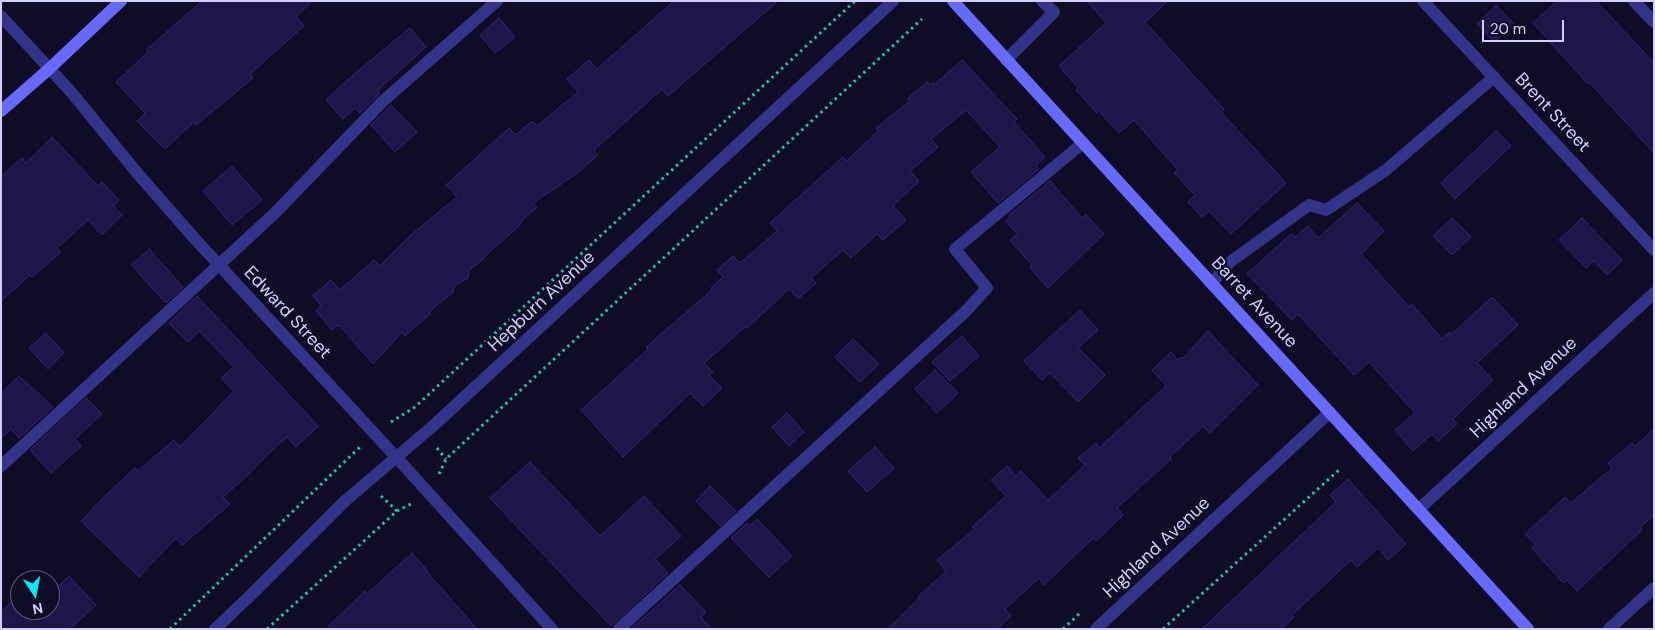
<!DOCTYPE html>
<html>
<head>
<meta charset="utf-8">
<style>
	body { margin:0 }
	#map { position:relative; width:1655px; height:630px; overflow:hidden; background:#0f0c25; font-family:"DM Sans",sans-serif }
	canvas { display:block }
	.frame { position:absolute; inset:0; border:2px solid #d3d0ff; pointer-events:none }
	.north { position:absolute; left:10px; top:570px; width:50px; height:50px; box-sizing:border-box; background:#0f0c25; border:1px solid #5d5a7c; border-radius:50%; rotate:169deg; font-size:14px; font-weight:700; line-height:20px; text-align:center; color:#d3d0ff }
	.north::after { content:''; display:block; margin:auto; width:18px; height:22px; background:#00edfb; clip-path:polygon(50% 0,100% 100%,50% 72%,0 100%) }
	.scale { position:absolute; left:1482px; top:20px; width:82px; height:22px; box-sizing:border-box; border:2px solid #d3d0ff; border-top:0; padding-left:6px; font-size:15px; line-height:18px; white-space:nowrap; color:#d3d0ff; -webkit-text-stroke:4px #0f0c25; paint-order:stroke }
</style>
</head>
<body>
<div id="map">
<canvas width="1655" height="630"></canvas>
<div class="frame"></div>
<div class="north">N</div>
<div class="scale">20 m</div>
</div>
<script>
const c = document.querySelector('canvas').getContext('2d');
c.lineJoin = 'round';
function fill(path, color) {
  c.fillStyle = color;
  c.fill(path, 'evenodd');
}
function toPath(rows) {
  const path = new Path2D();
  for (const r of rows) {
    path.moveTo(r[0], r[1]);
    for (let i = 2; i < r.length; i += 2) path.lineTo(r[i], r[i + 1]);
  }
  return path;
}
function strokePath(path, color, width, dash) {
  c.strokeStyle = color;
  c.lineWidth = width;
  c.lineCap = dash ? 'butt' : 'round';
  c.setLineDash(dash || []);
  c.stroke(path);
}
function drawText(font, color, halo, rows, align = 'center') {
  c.font = font + ' "DM Sans",sans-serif';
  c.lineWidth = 4.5;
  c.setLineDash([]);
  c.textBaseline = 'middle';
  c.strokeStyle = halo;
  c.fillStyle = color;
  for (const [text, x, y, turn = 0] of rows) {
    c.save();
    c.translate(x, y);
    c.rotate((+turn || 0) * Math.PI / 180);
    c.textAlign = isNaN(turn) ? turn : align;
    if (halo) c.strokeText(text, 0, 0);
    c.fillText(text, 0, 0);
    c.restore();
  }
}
const building = toPath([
	[202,1,312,1,296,17,304,26,250,74,253,78,196,125,194,122,165,149,137,121,145,113,116,82,148,52,146,50,202,1],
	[674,1,778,1,668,96,662,89,594,150,598,155,576,174,533,203,537,207,522,220,519,226,483,258,484,259,469,270,468,278,454,286,453,292,429,312,430,314,405,336,402,332,373,364,339,325,332,330,316,311,321,306,313,295,331,280,340,290,374,260,380,266,412,234,457,197,446,185,509,128,516,135,532,121,537,126,578,92,567,79,589,60,597,69,674,1],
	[1087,1,1168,1,1145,22,1224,109,1221,112,1286,183,1231,234,1209,211,1202,217,1188,202,1195,195,1174,173,1178,170,1134,120,1119,133,1099,111,1097,113,1076,90,1078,88,1059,66,1106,23,1087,1],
	[1557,1,1596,1,1654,63,1654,153,1590,83,1588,84,1533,23,1557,1],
	[1496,5,1514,24,1494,42,1477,24,1496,5],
	[499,18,515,37,495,53,480,35,499,18],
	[410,28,426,47,378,90,380,93,360,113,355,108,343,119,326,100,353,75,410,28],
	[962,60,1017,119,1014,122,1045,157,1036,165,1039,169,998,203,971,172,1000,147,966,110,931,139,938,147,910,171,919,181,893,206,906,220,883,240,877,234,851,258,843,250,811,278,816,283,798,299,789,289,747,328,746,326,704,363,713,372,709,375,722,388,703,406,690,393,623,457,581,410,648,349,646,347,712,290,711,288,723,277,717,270,733,256,740,263,777,231,770,223,843,157,847,161,878,131,876,128,910,101,908,98,927,82,930,85,933,82,934,85,962,60],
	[391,105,417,132,395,152,371,125,391,105],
	[1496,131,1511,146,1455,199,1441,183,1496,131],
	[52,137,98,186,102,182,119,200,114,206,122,215,102,235,88,220,57,248,61,252,32,277,30,275,1,301,1,176,22,158,26,163,52,137],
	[232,166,262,200,232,225,203,191,232,166],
	[1050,181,1082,218,1086,215,1104,234,1048,288,1030,268,1032,265,1010,240,1017,234,1006,221,1010,217,1009,215,1050,181],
	[1357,203,1384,231,1361,254,1409,307,1412,304,1442,339,1449,332,1451,335,1492,297,1518,325,1477,363,1493,380,1453,419,1457,424,1438,441,1432,434,1413,451,1395,430,1415,413,1369,362,1354,375,1298,314,1292,320,1247,274,1291,234,1295,237,1308,226,1318,238,1357,203],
	[1452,218,1471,237,1452,255,1433,236,1452,218],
	[1582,218,1622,260,1607,275,1594,261,1586,268,1559,240,1582,218],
	[149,249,183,287,166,303,131,265,149,249],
	[197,296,318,426,296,447,287,437,266,456,249,474,223,497,230,504,182,545,176,538,139,577,81,521,107,494,135,468,138,471,174,440,180,447,234,391,221,378,234,367,199,331,188,342,169,323,197,296],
	[1080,310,1098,330,1078,348,1105,375,1078,402,1050,373,1042,380,1024,361,1080,310],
	[1208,331,1258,385,1210,433,1203,426,1170,457,1171,459,1117,508,1123,515,1096,541,1093,538,1044,585,1039,578,1005,609,1011,616,997,629,888,629,919,598,918,597,946,571,937,560,975,529,972,527,1006,496,991,480,1007,466,1016,476,1021,471,1048,500,1085,465,1078,458,1096,443,1099,448,1166,386,1152,370,1171,352,1178,360,1181,357,1182,359,1208,331],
	[46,333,64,353,48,369,29,348,46,333],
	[962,336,979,356,950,381,932,362,962,336],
	[853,339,879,364,860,382,835,357,853,339],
	[935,370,958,393,937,413,915,389,935,370],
	[19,376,53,407,19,438,11,429,1,438,1,394,19,376],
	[86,398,102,414,75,439,81,446,51,473,30,450,86,398],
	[787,413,804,432,789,446,772,427,787,413],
	[1654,429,1654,515,1640,527,1642,530,1577,591,1567,580,1563,583,1532,548,1536,545,1525,534,1565,497,1571,503,1612,468,1608,463,1632,443,1635,446,1654,429],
	[875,447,894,468,867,492,848,471,875,447],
	[530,462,600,536,644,496,681,536,655,559,668,573,611,626,490,498,530,462],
	[1348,479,1406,544,1388,560,1378,548,1357,567,1351,560,1292,615,1294,617,1281,629,1202,629,1336,502,1330,495,1348,479],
	[710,486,736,511,720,526,696,501,710,486],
	[757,519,792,556,769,577,731,538,747,523,750,525,757,519],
	[412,553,428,571,427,572,477,629,326,629,365,591,367,594,412,553],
	[69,576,96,605,70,629,1,629,1,613,12,601,17,607,20,605,20,610,50,610,50,580,47,580,49,577,57,587,69,576],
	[680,585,706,612,701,617,711,629,631,629,680,585]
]);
fill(building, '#1e1648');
strokePath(building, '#322576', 1);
strokePath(toPath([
	[391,422,415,407,855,1],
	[437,448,446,459],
	[439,474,446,459,922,19],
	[381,496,397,511],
	[170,629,361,446],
	[267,629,397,511,411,504],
	[1063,629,1081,612],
	[1163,629,1340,469]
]), '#21c1b0', 3, [2.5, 4]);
strokePath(toPath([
	[1634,1,1654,22],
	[1006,60,1054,12,1042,1],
	[1212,283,1230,262,1309,205,1326,210,1386,170,1494,77],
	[1,466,275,213,382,102,497,1],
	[619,629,966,311,987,288,955,249,1083,143]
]), '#323389', 12);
strokePath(toPath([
	[1423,1,1654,250],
	[1,16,72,93,138,174,195,239,396,457,552,629],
	[1419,509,1654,293],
	[215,629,252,594,345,501,433,426,893,1],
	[1096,629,1330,412],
	[1609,629,1654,588]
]), '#323389', 12);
strokePath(toPath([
	[953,1,1528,629],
	[1,111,49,69,121,1]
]), '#676aff', 12);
drawText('18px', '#d3d0ff', '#0f0c25', [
	["Brent Street",1552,113,47],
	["Hepburn Avenue",542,302,-43],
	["Barret Avenue",1254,303,47],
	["Edward Street",287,313,47],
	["Highland Avenue",1524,388,-43],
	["Highland Avenue",1157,548,-43]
]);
</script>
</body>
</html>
